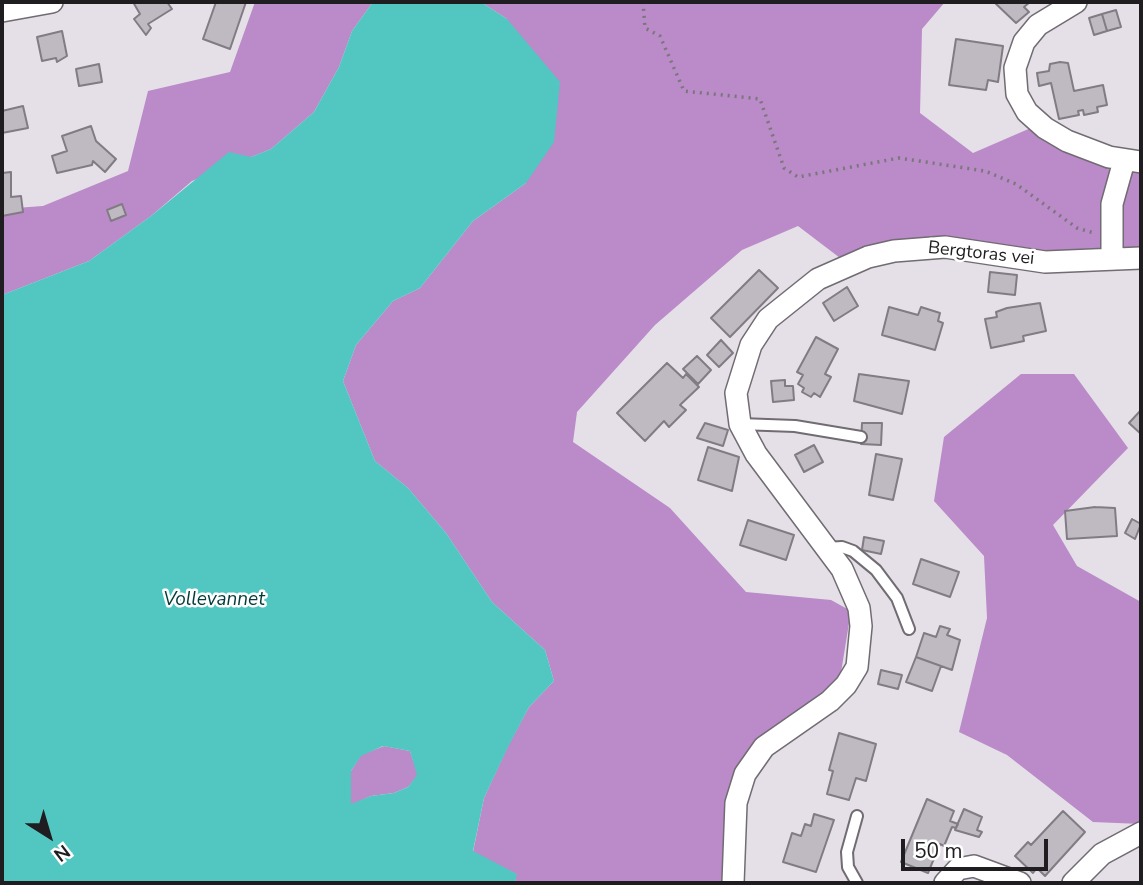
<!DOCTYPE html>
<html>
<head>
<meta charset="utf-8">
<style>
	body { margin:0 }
	#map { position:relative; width:1143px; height:885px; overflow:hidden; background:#e5dfe7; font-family:"Nunito Sans",sans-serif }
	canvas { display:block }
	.frame { position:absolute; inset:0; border:4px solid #1f1d20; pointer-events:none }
	.north { position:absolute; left:14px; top:801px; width:70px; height:70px; -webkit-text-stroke:5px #fff; paint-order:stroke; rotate:143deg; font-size:19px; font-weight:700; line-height:28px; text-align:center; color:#1f1d20 }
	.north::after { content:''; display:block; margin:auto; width:24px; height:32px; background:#1f1d20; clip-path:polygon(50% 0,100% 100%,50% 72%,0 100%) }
	.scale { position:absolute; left:901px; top:839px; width:147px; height:32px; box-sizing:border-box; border:4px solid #1f1d20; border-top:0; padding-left:9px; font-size:21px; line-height:24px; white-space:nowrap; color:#1f1d20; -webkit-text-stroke:5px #fff; paint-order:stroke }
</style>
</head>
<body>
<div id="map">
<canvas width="1143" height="885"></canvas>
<div class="frame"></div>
<div class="north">N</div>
<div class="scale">50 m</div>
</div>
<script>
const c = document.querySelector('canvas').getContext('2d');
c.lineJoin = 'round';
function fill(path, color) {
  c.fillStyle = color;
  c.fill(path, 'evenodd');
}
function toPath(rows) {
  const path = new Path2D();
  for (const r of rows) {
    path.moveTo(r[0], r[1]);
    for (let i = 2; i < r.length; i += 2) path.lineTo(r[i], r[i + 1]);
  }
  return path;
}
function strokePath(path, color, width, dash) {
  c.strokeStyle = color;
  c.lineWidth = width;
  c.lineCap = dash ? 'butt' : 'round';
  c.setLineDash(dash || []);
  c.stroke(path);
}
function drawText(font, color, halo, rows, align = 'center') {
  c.font = font + ' "Nunito Sans",sans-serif';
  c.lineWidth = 5;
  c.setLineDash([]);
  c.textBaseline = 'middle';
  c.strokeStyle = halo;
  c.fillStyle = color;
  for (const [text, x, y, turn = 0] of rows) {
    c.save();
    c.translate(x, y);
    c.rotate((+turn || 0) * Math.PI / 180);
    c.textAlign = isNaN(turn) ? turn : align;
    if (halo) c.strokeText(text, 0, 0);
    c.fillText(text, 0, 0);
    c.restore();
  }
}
fill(toPath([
	[255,2,373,2,352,31,339,67,314,112,271,149,192,181,151,216,89,261,2,295,2,209,43,206,128,171,148,91,230,72],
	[481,2,945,2,922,29,920,113,973,153,1040,124,1141,159,1141,256,957,252,844,261,798,226,742,250,655,325,577,412,573,442,670,508,746,592,831,600,851,611,838,691,749,769,727,883,515,883,516,874,473,852,484,798,508,746,529,707,554,681,545,650,492,602,446,533,408,488,375,461,343,381,356,345,393,301,420,288,473,221,526,183,507,19],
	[1021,374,1074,374,1128,448,1053,525,1077,566,1141,602,1141,824,1093,822,1007,755,959,732,987,618,984,556,934,501,944,437],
	[384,746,410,751,418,775,408,787,394,793,371,796,351,805,351,771,361,755]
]), '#ba8ac9');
fill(toPath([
	[373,2,481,2,507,19,560,82,554,142,526,183,473,221,420,288,393,301,356,345,343,381,375,461,408,488,446,533,492,602,545,650,554,681,529,707,508,747,484,798,473,851,517,874,515,883,2,883,2,295,89,261,151,216,229,152,251,157,271,149,314,112,339,67,352,31],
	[383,746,410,751,417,775,408,787,394,793,371,796,351,804,351,771,361,756]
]), '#52c7c2');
const building = toPath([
	[133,2,167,2,172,9,148,24,151,28,146,35,134,19,140,14,133,2],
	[216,2,246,2,230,49,203,39,216,2],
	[994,2,1030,2,1024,7,1029,12,1016,23,994,2],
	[1116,10,1121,27,1107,31,1102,14,1116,10],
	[1102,14,1107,31,1094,35,1089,18,1102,14],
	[62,31,67,56,57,62,56,58,42,61,37,37,62,31],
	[956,39,1003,46,998,82,988,80,986,90,949,85,956,39],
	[1060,62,1068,63,1074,91,1103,85,1107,105,1097,107,1098,112,1084,115,1083,110,1078,111,1079,115,1059,119,1051,83,1039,86,1037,73,1049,71,1050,64,1060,62],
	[99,64,102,82,79,86,76,69,99,64],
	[23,106,28,128,2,133,2,111,23,106],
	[91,126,96,141,116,159,105,172,93,161,92,165,57,173,52,156,67,151,62,136,91,126],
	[11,172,11,197,21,196,23,212,2,216,2,173,11,172],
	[122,204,126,215,111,221,107,210,122,204],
	[759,270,778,288,730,337,711,318,759,270],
	[990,272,1017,275,1015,295,988,292,990,272],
	[847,287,858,306,834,321,823,303,847,287],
	[1040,303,1046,331,1023,336,1024,341,991,348,985,319,997,317,996,312,1007,308,1040,303],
	[889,307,918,315,921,307,940,313,938,321,943,323,935,350,882,335,889,307],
	[816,337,838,349,825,374,831,377,820,397,814,393,811,397,802,392,804,388,798,384,803,375,797,372,816,337],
	[721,340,733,353,719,367,707,355,721,340],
	[697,356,711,370,698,384,683,369,697,356],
	[667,363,683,378,686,374,699,387,680,405,686,410,669,427,664,421,645,441,617,413,667,363],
	[859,374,909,381,902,414,854,401,859,374],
	[785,380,785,386,793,386,794,400,773,402,771,381,785,380],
	[1141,410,1141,434,1129,423,1141,410],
	[705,423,728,430,723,446,697,438,705,423],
	[862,423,882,423,881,445,861,444,862,423],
	[814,445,823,462,804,472,795,455,814,445],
	[708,447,739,457,732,491,698,480,708,447],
	[876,454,902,459,893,500,869,495,876,454],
	[1095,507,1115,508,1117,536,1067,539,1065,511,1095,507],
	[1132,519,1141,524,1135,539,1125,533,1132,519],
	[748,520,794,535,786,560,740,545,748,520],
	[864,537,884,541,881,554,862,550,864,537],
	[921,559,959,572,950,597,913,584,921,559],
	[940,626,950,629,947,635,960,640,952,670,916,657,924,633,936,637,940,626],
	[916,657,941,666,932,691,906,682,916,657],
	[881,670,902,675,898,689,878,684,881,670],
	[839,733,876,744,866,781,856,778,849,800,827,794,833,771,829,770,839,733],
	[927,799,954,811,950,821,958,824,956,828,952,827,944,846,940,844,928,873,901,862,927,799],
	[964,809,982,817,977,830,982,832,979,837,955,830,964,809],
	[1063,811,1085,832,1045,876,1037,868,1033,873,1015,856,1028,842,1031,845,1063,811],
	[814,814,834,820,816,872,783,862,792,833,801,836,805,824,811,826,814,814]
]);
fill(building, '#bfb9c1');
strokePath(building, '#817c83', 2);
const lane = toPath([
	[740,424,795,426,861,437],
	[826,548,842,547,853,551,876,570,897,598,909,629],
	[857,816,847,852,848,867,857,883]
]);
const street = toPath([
	[1076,2,1038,25,1024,42,1015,68,1017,94,1027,112,1045,128,1067,141,1109,157,1141,162],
	[2,11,52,2],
	[1112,258,1112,204,1124,161],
	[733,883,736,803,745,774,764,747,830,701,846,685,857,667,861,626,859,608,842,569,756,454,740,424,736,393,751,345,768,319,818,279,868,257,894,251,945,247,1045,262,1141,258],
	[945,883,958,869,974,866,1020,883],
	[1073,883,1102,854,1141,833]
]);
strokePath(lane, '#716b72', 14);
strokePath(street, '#716b72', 24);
strokePath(toPath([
	[643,2,645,28,660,36,684,91,760,99,784,168,798,177,899,158,985,171,1016,184,1077,228,1094,233]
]), '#7a777c', 3.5, [2, 5]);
strokePath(lane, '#fff', 10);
strokePath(street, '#fff', 21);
drawText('18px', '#1f1d20', '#fff', [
	["Bergtoras vei",981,254,6]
]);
drawText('italic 19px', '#033c3a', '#fff', [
	["Vollevannet",214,600]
]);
</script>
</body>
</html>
